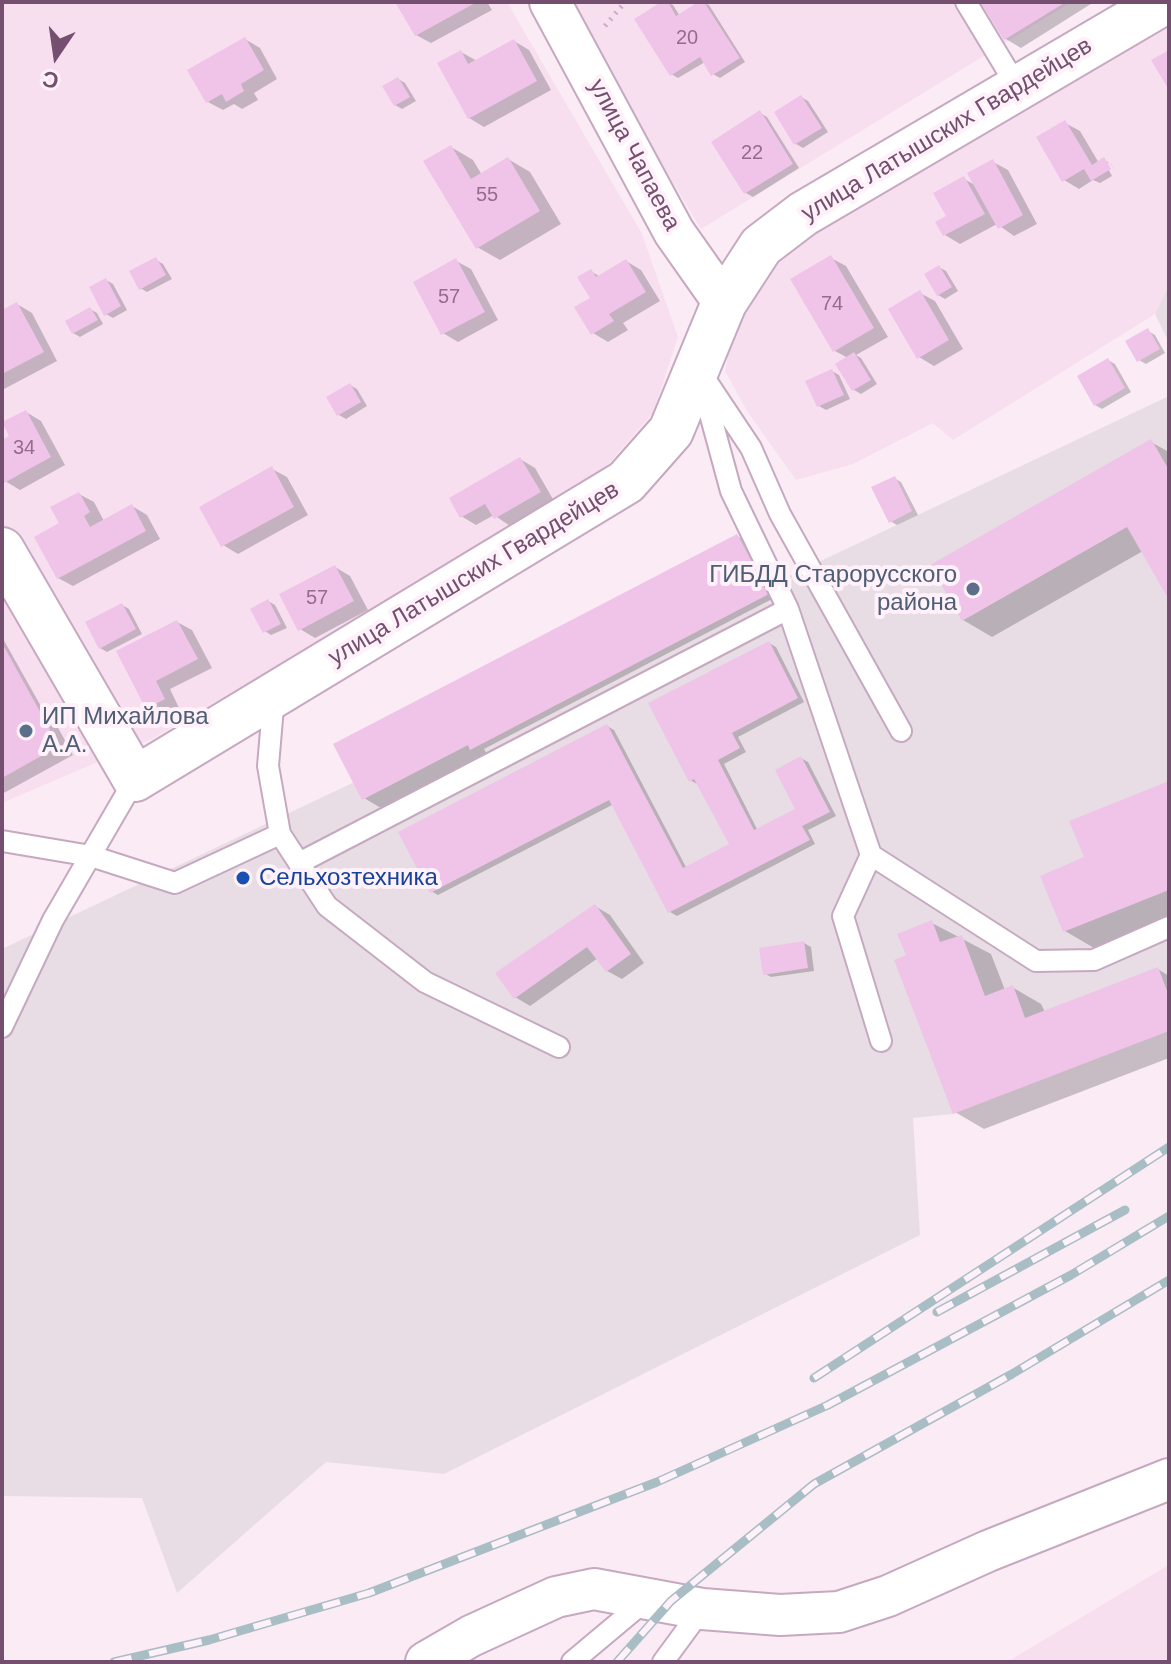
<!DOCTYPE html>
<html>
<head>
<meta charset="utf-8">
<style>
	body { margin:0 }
	#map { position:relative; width:1171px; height:1664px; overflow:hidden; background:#fbebf5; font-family:Helvetica,sans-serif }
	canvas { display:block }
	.frame { position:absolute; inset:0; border:4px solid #754f70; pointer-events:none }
	.north { position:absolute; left:16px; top:16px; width:80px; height:80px; -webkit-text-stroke:6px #fef1f9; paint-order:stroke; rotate:193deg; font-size:22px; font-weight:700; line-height:32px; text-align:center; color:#754f70 }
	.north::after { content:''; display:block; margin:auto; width:28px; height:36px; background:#754f70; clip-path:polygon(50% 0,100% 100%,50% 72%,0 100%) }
</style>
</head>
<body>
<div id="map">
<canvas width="1171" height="1664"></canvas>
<div class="frame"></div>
<div class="north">С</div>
</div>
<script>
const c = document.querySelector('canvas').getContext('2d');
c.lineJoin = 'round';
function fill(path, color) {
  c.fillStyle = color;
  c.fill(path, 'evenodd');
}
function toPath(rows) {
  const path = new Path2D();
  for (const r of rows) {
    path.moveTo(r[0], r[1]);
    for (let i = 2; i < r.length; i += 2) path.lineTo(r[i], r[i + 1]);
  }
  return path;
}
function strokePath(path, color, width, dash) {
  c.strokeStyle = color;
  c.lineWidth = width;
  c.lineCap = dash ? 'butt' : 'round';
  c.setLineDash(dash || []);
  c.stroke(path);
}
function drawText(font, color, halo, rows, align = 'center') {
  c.font = font + ' Helvetica,sans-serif';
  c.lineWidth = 8;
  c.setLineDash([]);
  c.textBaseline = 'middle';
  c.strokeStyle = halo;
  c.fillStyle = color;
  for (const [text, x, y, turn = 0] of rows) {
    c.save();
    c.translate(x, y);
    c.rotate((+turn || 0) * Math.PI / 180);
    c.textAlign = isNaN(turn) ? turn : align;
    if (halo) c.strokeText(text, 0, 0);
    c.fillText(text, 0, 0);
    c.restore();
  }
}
fill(toPath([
	[2,2,507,2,642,234,678,337,653,413,596,478,154,738,2,803],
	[564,2,1072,2,701,229],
	[1169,21,1169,285,1155,314,953,440,933,423,853,464,796,480,747,411,725,371,734,325,759,283,786,252],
	[1169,1564,1169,1662,1007,1662,1162,1569]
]), '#f7dff0');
fill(toPath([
	[1169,285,1169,343,1155,314],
	[1169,396,1169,1031,953,1114,913,1118,920,1235,444,1474,326,1462,177,1593,142,1498,2,1496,2,949]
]), '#e8dde5');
fill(toPath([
	[398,2,487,2,492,10,431,43,416,35],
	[665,2,673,5,680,16,702,2,709,5,745,62,720,78,713,74,705,62,678,78,671,74],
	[983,2,1094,2,1021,48,1006,39],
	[245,39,260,48,277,79,254,93,258,100,242,109,234,104,223,110,208,102],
	[514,41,529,50,551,90,484,127,469,118,461,52,477,61],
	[398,79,405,83,416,101,402,109,395,105],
	[801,97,808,101,828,132,803,148,796,144],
	[760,113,767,117,799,168,753,197,746,193],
	[1065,123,1080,131,1099,163,1104,160,1111,164,1117,173,1110,163,1105,163,1112,176,1100,183,1093,180,1079,189,1064,180],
	[451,147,473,160,482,175,508,159,530,172,561,224,500,260,477,247],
	[993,162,1008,170,1037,224,1014,236,997,224,960,244,945,235,949,217,964,179,977,186],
	[831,258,846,266,888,337,856,355,861,358,877,384,861,394,854,390,848,358,835,351],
	[156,260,163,264,172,279,147,292,140,288],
	[456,261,471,269,498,320,458,342,443,333],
	[626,261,641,270,660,301,623,323,628,330,608,342,593,333,591,271,600,277],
	[939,267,946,271,958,291,945,299,938,295],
	[106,280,113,284,127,310,113,318,106,314],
	[920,293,935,301,963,349,934,366,919,357],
	[17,304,32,313,57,361,4,389,2,312],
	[90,309,97,313,103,324,80,337,73,333],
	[1148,331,1155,335,1165,353,1146,364,1139,360],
	[1108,360,1115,364,1131,392,1102,409,1095,405],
	[832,371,839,375,850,399,826,410,819,406],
	[350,385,357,389,367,406,346,419,339,415],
	[26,412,41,421,65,465,20,490,5,481,2,475,2,442,12,437],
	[1151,442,1169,452,1169,596,1143,551,992,637,963,620],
	[520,459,535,468,554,501,510,526,494,515,476,525,461,516],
	[272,469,287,477,308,515,238,554,223,545],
	[894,478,901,482,918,515,897,525,890,521],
	[79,494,94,502,104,521,132,506,147,515,160,539,73,586,58,578,62,524],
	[737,536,744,540,774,598,484,749,489,758,386,811,364,798],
	[335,567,350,576,368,610,315,638,300,629],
	[268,601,275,605,287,628,271,635,265,631],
	[122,605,129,609,142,634,107,652,100,648],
	[177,622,192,630,212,668,170,689,179,708,163,717,148,708,119,652],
	[2,637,42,708,50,713,73,755,2,794],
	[769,643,776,647,804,702,738,737,746,752,724,764,758,831,798,810,801,758,808,762,836,816,808,830,815,844,677,916,670,912,614,804,438,895,431,891,607,726,614,730,687,869,731,845,697,784,690,780],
	[1169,783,1169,917,1094,948,1065,931,1087,859],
	[595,906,610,915,644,963,622,979,607,971,598,958,530,1006,515,997],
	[932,923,991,954,1005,990,1012,987,1041,1004,1045,1012,1158,969,1169,976,1169,1058,984,1129,955,1112,908,957],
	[804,943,811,947,814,971,771,977,764,973]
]), '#0003');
fill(toPath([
	[395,2,477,2,415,36],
	[661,2,668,2,676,16,698,2,704,2,740,58,711,76,700,57,670,76,634,19],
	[980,2,1066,2,1004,40],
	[245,37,264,70,241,84,244,91,226,102,222,94,206,103,187,70],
	[514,39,537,81,468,119,437,63,461,50,468,64],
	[1169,50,1169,90,1151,60],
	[398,77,410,97,394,106,382,86],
	[801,95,822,128,794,145,774,112],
	[760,110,793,164,744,194,711,142],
	[1065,120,1092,165,1104,157,1111,169,1091,181,1084,169,1062,182,1036,137],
	[451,145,471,179,508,157,540,211,476,249,423,161],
	[993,159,1023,215,998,229,967,173],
	[964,176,985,214,943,236,935,222,946,216,933,193],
	[831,255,874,328,833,352,790,279],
	[156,257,166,275,139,290,129,271],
	[456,258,485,312,441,335,413,282],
	[626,259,646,292,609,314,614,321,591,335,574,307,590,298,577,277,591,269,596,277],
	[939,265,952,287,937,296,924,274],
	[106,278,121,306,104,316,89,287],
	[920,290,949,340,917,359,888,309],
	[17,302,44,352,2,374,2,310],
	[90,307,98,320,72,334,65,321],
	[1148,328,1160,349,1137,362,1125,341],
	[854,352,871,380,852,391,835,364],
	[1108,358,1125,388,1094,406,1077,376],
	[832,369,844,395,817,407,805,381],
	[350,383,361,402,337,416,326,397],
	[26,410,51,457,4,483,2,440,9,436,2,422],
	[1151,439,1169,470,1169,600,1127,527,962,621,930,565],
	[520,457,541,492,494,519,485,504,460,518,449,498],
	[272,466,294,507,221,547,199,507],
	[895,476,912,511,889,523,871,487],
	[79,492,90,512,84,516,90,527,132,504,146,531,57,579,34,537,59,523,50,507],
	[737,534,769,594,470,750,468,745,362,800,333,744],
	[335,565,354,601,298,631,279,594],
	[268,599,281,624,263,633,250,609],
	[122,603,136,629,99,649,85,622],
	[177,620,198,659,156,681,165,699,146,709,116,651],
	[769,641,798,698,732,733,740,748,718,760,754,830,795,809,775,770,801,756,830,812,802,826,810,840,668,913,609,800,430,893,398,832,607,724,683,868,729,844,694,779,689,782,648,703],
	[2,643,59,746,2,778],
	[1169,781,1169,890,1063,932,1040,876,1084,857,1069,821],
	[595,904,631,954,606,972,587,947,514,999,495,973],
	[932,920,940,942,962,935,985,996,1013,985,1025,1018,1158,967,1169,996,1169,1031,953,1114,894,960,906,955,897,934],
	[804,941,808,968,763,975,759,948]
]), '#efc4e8');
const service = toPath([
	[966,2,1018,88],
	[700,377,731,491,788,609,871,855,1036,961,1094,960,1169,927],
	[707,382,751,448,780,514,901,731],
	[280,834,327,906,425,982,559,1047],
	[2,841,91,856,175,883,280,834,268,766,274,695],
	[871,855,843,916,881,1041],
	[299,863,788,609],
	[2,1027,53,920,135,779],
	[572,1662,646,1600],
	[663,1662,702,1609]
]);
const minor = toPath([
	[550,2,674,232,724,303],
	[426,1662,471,1636,556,1597,594,1589,702,1609,780,1615,839,1612,888,1596,988,1551,1169,1479]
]);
const tertiary = toPath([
	[2,550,135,779,626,482,671,431,724,303,761,246,803,214,1164,2]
]);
strokePath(service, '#c6a9c0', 24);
strokePath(minor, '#c6a9c0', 44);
strokePath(tertiary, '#c6a9c0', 48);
strokePath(toPath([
	[605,26,625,2]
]), '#d4a7cd', 5, [2, 6]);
strokePath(service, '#fff', 20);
strokePath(minor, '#fff', 40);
strokePath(tertiary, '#fff', 44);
const rail = toPath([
	[937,1312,1125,1210],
	[814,1378,1169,1147],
	[114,1662,209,1640,369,1593,657,1482,828,1405,1071,1275,1169,1216],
	[617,1662,671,1601,814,1484,1012,1374,1169,1280]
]);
strokePath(rail, '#a9bdc5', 9);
strokePath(rail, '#fef1f9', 6, [18]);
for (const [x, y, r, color] of [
	[973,589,8,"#5c6f8a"],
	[26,731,8,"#5c6f8a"],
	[243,878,8,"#1a4fb4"]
]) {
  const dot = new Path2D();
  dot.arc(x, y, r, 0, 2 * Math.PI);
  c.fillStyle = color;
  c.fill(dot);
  strokePath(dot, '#fef1f9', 3);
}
drawText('20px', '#946c8e', null, [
	["20",687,38],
	["22",752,153],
	["55",487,195],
	["57",449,297],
	["74",832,304],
	["34",24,448],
	["57",317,598]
]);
drawText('24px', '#754f70', '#fef1f9', [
	["улица Латышских Гвардейцев",947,130,-31],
	["улица Чапаева",634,155,62],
	["улица Латышских Гвардейцев",474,574,-31]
]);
drawText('24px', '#4e5e75', '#fef1f9', [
	["ГИБДД Старорусского",957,575],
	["района",957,603],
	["ИП Михайлова",42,717,"left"],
	["А.А.",42,745,"left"]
], 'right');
drawText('24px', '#164399', '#fef1f9', [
	["Сельхозтехника",259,878]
], 'left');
</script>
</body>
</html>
